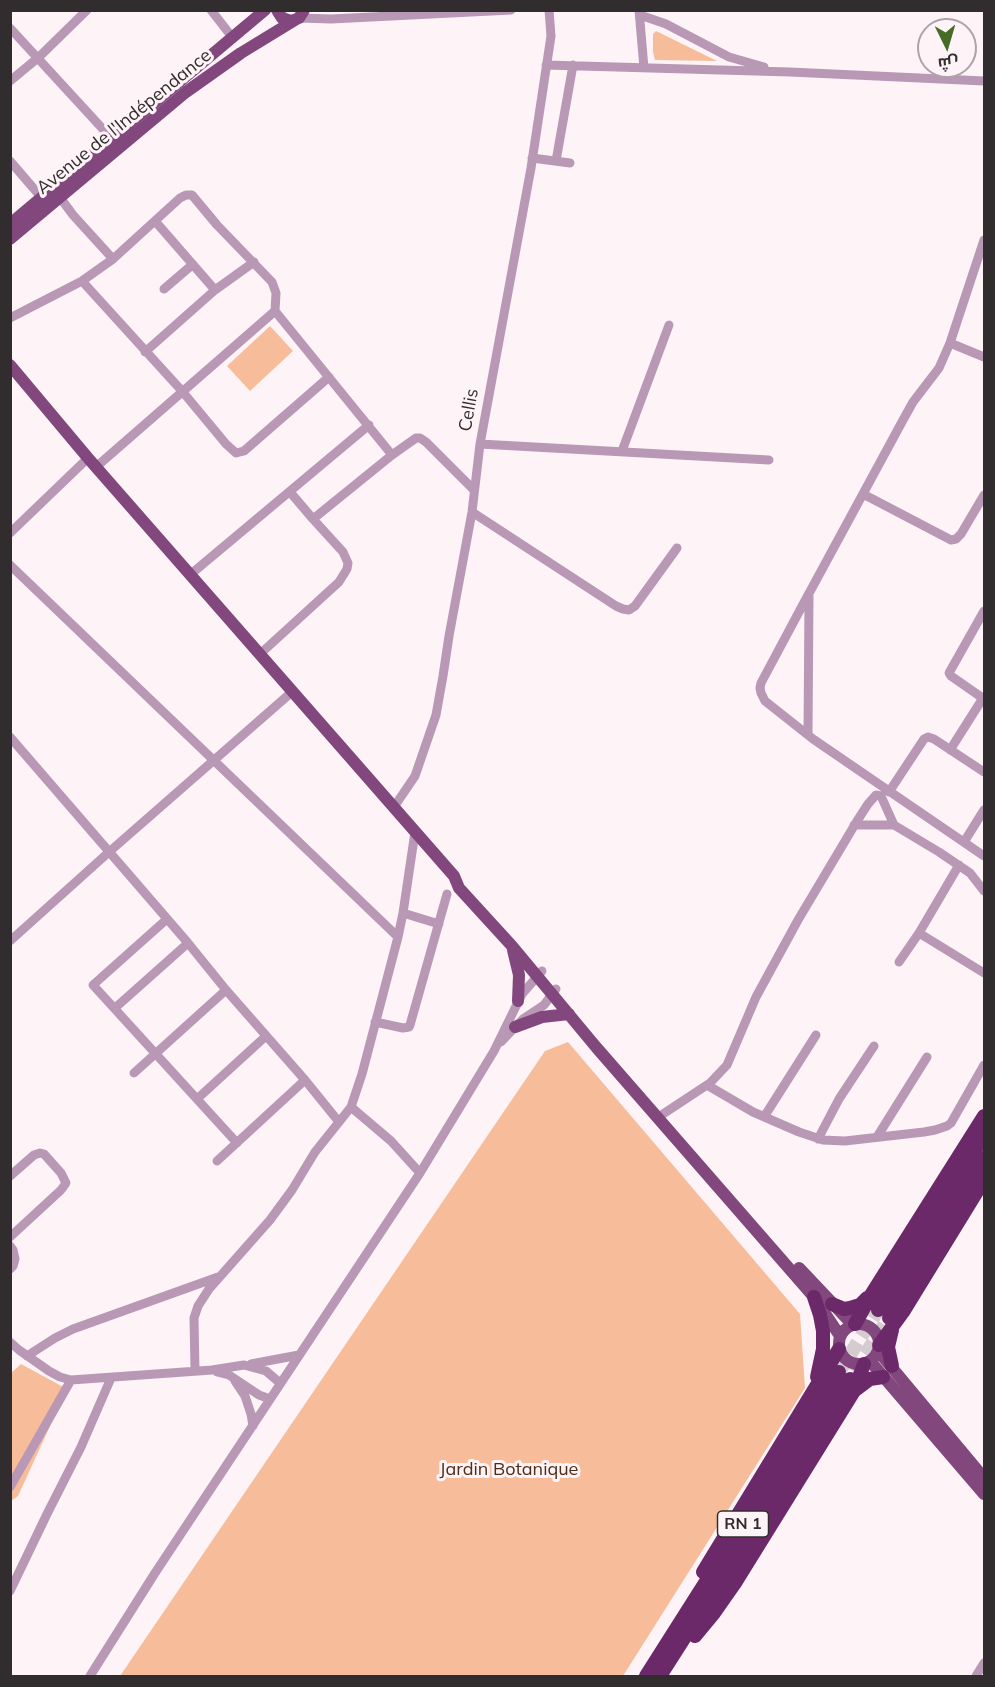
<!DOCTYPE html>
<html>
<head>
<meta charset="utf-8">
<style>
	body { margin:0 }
	#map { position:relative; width:995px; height:1687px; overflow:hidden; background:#fef4f7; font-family:Mulish,Cairo,sans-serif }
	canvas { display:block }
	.frame { position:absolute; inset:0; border:12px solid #312c2e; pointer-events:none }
	.north { position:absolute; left:917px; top:18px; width:60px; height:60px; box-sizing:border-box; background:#fef4f7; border:2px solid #aca4a7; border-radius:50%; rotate:175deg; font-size:16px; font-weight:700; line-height:24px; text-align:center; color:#312c2e }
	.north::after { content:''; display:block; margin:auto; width:21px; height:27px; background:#466c26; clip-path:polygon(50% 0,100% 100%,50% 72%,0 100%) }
</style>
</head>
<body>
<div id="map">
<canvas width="995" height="1687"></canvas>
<div class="frame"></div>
<div class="north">ش</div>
</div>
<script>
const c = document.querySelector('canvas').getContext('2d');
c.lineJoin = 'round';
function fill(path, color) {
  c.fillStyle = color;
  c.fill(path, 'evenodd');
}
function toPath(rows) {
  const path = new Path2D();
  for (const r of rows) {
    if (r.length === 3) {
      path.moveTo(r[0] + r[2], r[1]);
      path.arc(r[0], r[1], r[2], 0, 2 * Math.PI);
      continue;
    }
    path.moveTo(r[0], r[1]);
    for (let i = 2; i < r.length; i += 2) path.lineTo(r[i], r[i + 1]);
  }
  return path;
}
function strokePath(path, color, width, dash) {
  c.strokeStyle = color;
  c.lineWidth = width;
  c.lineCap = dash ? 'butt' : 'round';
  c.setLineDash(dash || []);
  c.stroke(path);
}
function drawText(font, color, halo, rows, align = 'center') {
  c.font = font + ' Mulish,sans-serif';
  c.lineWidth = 6;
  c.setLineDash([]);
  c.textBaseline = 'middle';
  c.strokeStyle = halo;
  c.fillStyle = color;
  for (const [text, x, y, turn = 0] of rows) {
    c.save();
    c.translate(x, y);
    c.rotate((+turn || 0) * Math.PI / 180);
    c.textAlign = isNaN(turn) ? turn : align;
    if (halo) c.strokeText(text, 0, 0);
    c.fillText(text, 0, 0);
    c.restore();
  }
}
fill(toPath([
	[656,31,717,61,655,60,653,52,653,34],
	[270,326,293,351,250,391,227,366],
	[568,1042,800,1314,805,1388,623,1676,120,1676,545,1051],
	[21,1364,67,1389,18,1496,11,1501,10,1374]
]), '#f7bc9a');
strokePath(toPath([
	[839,1372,878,1310],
	[854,1372,889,1318]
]), '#d5cccf', 14, [14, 7]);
strokePath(toPath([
	[211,10,232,37],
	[639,10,644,68],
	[640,15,666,24,729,57,764,67],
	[299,18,331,19,511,10],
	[10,28,112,139],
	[546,65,790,72,984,81],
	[10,81,39,57,87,10],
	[532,158,570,163],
	[10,161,41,197],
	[556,161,573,65],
	[59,196,73,215,113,259],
	[155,221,215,290],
	[984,240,950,343,939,368,913,402,903,420,800,610,761,683,760,688,761,693,765,701,813,739,984,856],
	[82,281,182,391,226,444,236,453,244,451,329,377],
	[164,289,192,265],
	[10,318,82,281,113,259,180,198,186,195,192,195,217,225,272,282,276,293,275,311,392,455],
	[950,343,984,357],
	[145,352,215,290,254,262],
	[480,444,769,460],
	[622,451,669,325],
	[96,467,275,311],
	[863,494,951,540,956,539,961,534,984,495],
	[472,512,616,606,623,609,629,610,635,606,677,548],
	[313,519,392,455,416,438,420,438,426,442,474,490],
	[10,533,88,458],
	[10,565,398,937],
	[191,574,369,425],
	[984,611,949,673,951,676,984,699],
	[260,654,339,582,347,569,348,563,343,552,313,519,290,492],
	[808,735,809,596],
	[10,737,188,943,226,990,305,1080,339,1122],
	[950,750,983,698],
	[889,792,924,739,928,737,934,739,984,772],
	[394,807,415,776,436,715,443,676,449,636,472,512,480,444,531,168,551,36,549,10],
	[894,825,939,852,970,873,984,891],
	[964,842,984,810],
	[959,865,919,933,984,973],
	[403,913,439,924],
	[167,919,93,985,237,1143],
	[10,941,109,852,293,691],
	[899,962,919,933],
	[115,1008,188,943],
	[375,1022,403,1028,409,1027,410,1025,447,894],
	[501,1042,523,1019,544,1005,556,989],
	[134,1073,226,990],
	[707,1085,753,1112,799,1132,823,1140,845,1141,924,1132,935,1130,947,1126,951,1123,984,1065],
	[197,1099,266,1036],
	[351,1107,391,1141,420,1173],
	[663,1114,710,1083,727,1065,756,997,798,920,857,821,868,804,876,795,881,796,894,825,854,825],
	[764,1117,816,1035],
	[877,1137,927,1057],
	[818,1139,839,1099,874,1046],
	[217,1161,305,1080],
	[10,1176,34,1155,40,1153,44,1154,61,1173,66,1183,61,1190,10,1237],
	[10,1246,13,1250,15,1259,13,1266,10,1269],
	[10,1342,19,1350,49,1371,60,1377,71,1380,212,1370,244,1365,266,1371,280,1383],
	[27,1356,55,1338,73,1329,218,1277],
	[251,1364,299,1355],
	[195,1371,194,1318,198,1306,209,1289,270,1220,292,1190,315,1152,351,1107,362,1074,398,937,403,913,415,832],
	[217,1372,229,1375,259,1395,270,1399],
	[235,1381,245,1396,251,1414,253,1426],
	[10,1487,71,1380],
	[10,1591,47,1514,81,1447,111,1378],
	[90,1676,155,1573,420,1173,494,1051,522,994,542,971],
	[976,1676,984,1663]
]), '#b998b6', 9);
strokePath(toPath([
	[277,10,282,18,291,21,299,18,304,10],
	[10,224,265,10],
	[10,239,186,92,241,53,295,20],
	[10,365,88,458,454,876,459,888,512,946,596,1047,814,1297,840,1336],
	[513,950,519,975,518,1001],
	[515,1027,542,1017,569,1014],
	[799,1268,853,1325],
	[859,1344,20],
	[878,1351,984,1478],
	[870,1361,984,1494]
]), '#82487e', 12);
strokePath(toPath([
	[814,1297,820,1315,823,1331,823,1349,817,1377],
	[832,1304,844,1309,850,1308,860,1305,867,1298],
	[878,1310,984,1135],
	[889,1318,984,1158],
	[855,1324,871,1295,984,1116],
	[879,1345,903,1312,984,1180],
	[892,1366,888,1347,892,1330],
	[854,1391,870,1379,883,1377],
	[703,1572,839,1349],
	[695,1636,714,1613,735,1583,854,1391,864,1364],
	[646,1676,839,1372],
	[660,1676,850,1379]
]), '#6c296a', 14);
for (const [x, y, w] of [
	[743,1524,51]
]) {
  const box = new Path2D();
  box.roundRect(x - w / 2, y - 13, w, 26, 4.5);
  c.fillStyle = '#fef4f7';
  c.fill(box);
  strokePath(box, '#312c2e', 1.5);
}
drawText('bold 16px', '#312c2e', null, [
	["RN 1",743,1524]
]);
drawText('18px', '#312c2e', '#fef4f7', [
	["Avenue de l'Indépendance",124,122,-39],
	["Cellis",469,410,-80]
]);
drawText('18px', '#502d16', '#fef4f7', [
	["Jardin Botanique",509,1470]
]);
</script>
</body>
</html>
